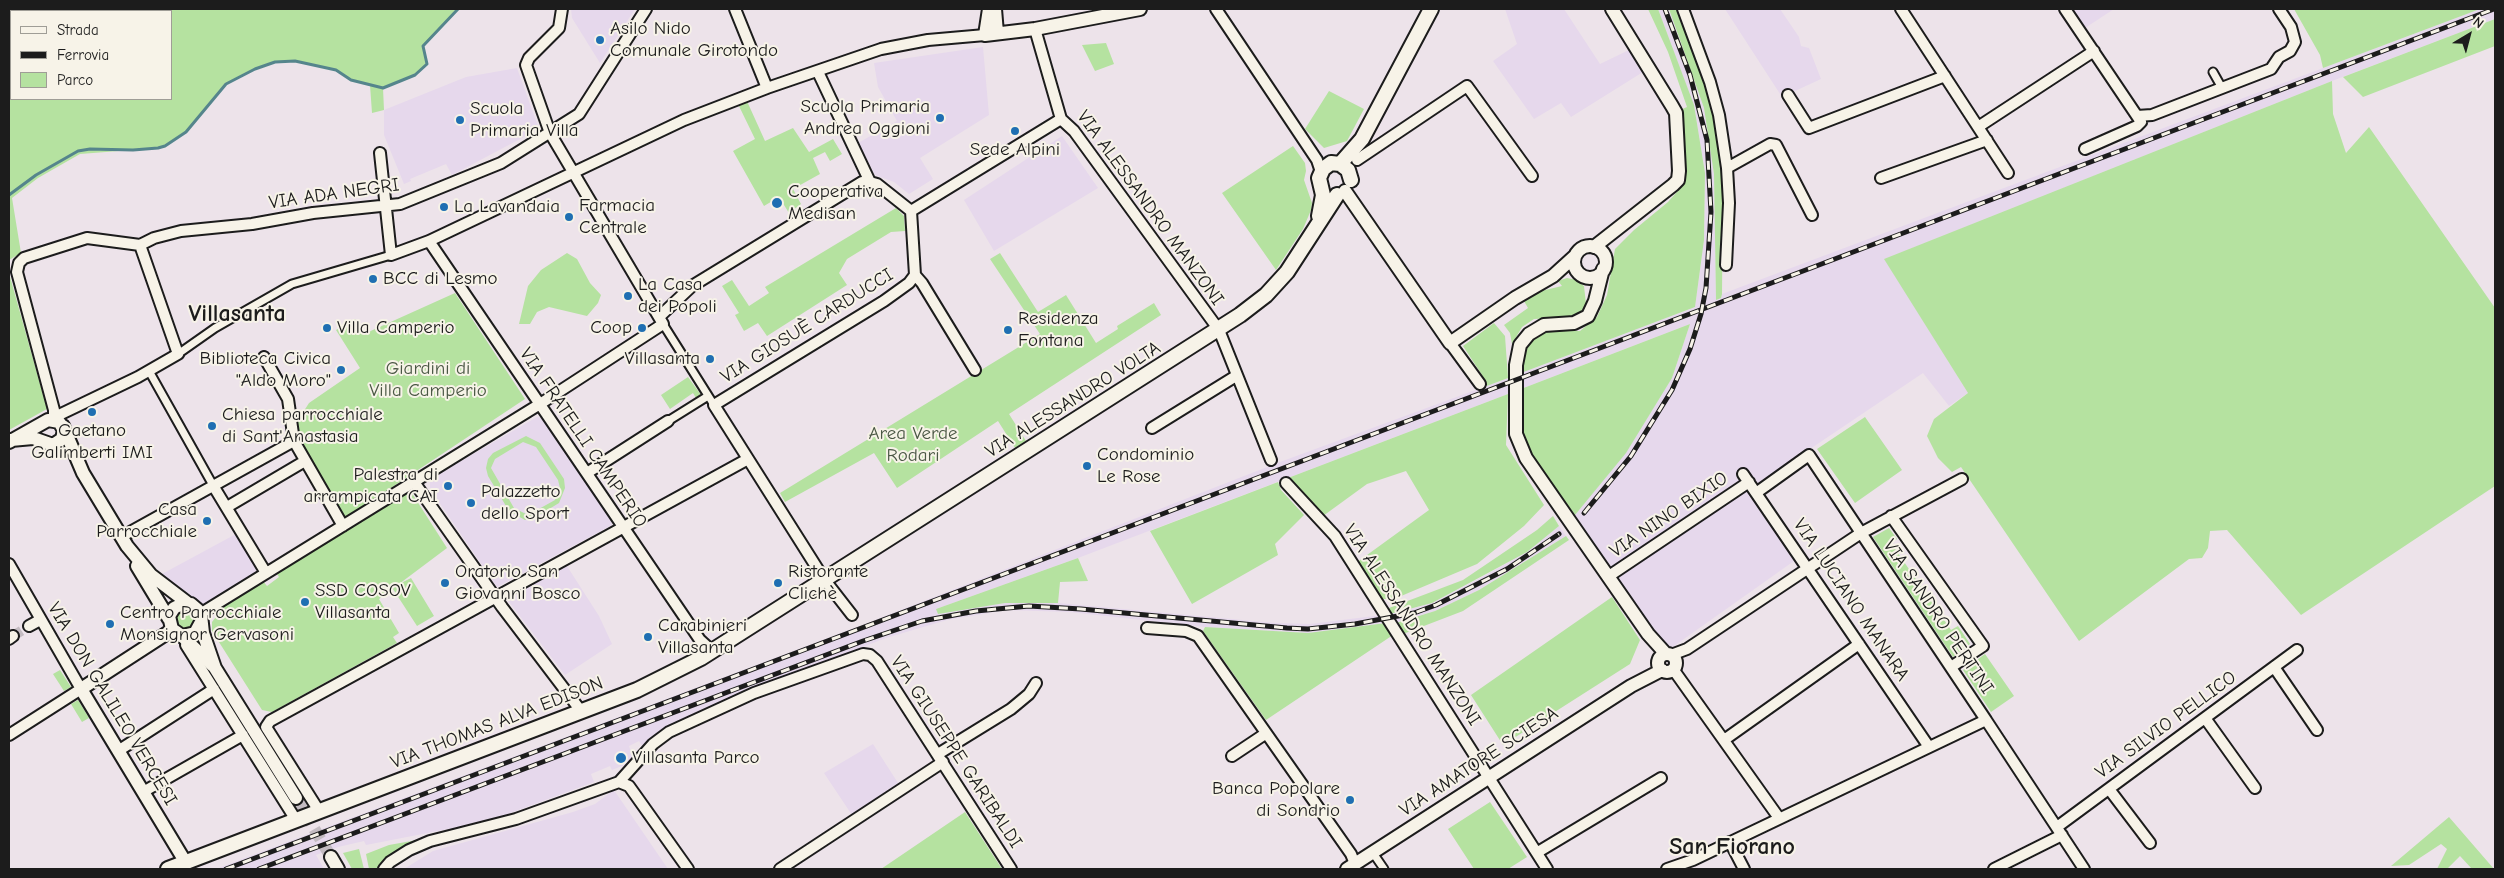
<!DOCTYPE html>
<html>
<head>
<meta charset="utf-8">
<style>
	body { margin:0 }
	#map { position:relative; width:2504px; height:878px; overflow:hidden; background:#ede3ea; font-family:"Comic Neue",sans-serif }
	canvas { display:block }
	.frame { position:absolute; inset:0; border:10px solid #1c1c1c; pointer-events:none }
	.legend { position:absolute; left:10px; top:10px; width:162px; height:90px; box-sizing:border-box; background:#f7f3e8; border:1px solid #9f9d96; margin:0; padding:6px 9px; list-style:none; font-size:15px; color:#1c1c1c }
	.legend li { display:flex; align-items:center; gap:10px; height:25px }
	.legend b { width:25px; border:1px solid #9f9d96 }
	.north { position:absolute; left:2444px; top:10px; width:50px; height:50px; -webkit-text-stroke:4px #f7f3e8; paint-order:stroke; rotate:37deg; font-size:14px; font-weight:700; line-height:20px; text-align:center; color:#1c1c1c }
	.north::after { content:''; display:block; margin:auto; width:18px; height:22px; background:#1c1c1c; clip-path:polygon(50% 0,100% 100%,50% 72%,0 100%) }
</style>
</head>
<body>
<div id="map">
<canvas width="2504" height="878"></canvas>
<div class="frame"></div>
<ul class="legend">
<li><b style="height:6px;background:#f7f3e8"></b>Strada</li>
<li><b style="height:6px;background:#1c1c1c"></b>Ferrovia</li>
<li><b style="height:14px;background:#b5e2a0"></b>Parco</li>
</ul>
<div class="north">N</div>
</div>
<script>
const c = document.querySelector('canvas').getContext('2d');
c.lineJoin = 'round';
function fill(path, color) {
  c.fillStyle = color;
  c.fill(path, 'evenodd');
}
function toPath(rows) {
  const path = new Path2D();
  for (const r of rows) {
    if (r.length === 3) {
      path.moveTo(r[0] + r[2], r[1]);
      path.arc(r[0], r[1], r[2], 0, 2 * Math.PI);
      continue;
    }
    path.moveTo(r[0], r[1]);
    for (let i = 2; i < r.length; i += 2) path.lineTo(r[i], r[i + 1]);
  }
  return path;
}
function strokePath(path, color, width, dash) {
  c.strokeStyle = color;
  c.lineWidth = width;
  c.lineCap = dash ? 'butt' : 'round';
  c.setLineDash(dash || []);
  c.stroke(path);
}
function drawText(font, color, halo, rows, align = 'center') {
  c.font = font + ' "Comic Neue",sans-serif';
  c.lineWidth = 4;
  c.setLineDash([]);
  c.textBaseline = 'middle';
  c.strokeStyle = halo;
  c.fillStyle = color;
  for (const [text, x, y, turn = 0] of rows) {
    c.save();
    c.translate(x, y);
    c.rotate((+turn || 0) * Math.PI / 180);
    c.textAlign = isNaN(turn) ? turn : align;
    if (halo) c.strokeText(text, 0, 0);
    c.fillText(text, 0, 0);
    c.restore();
  }
}
fill(toPath([
	[571,9,635,9,600,63,572,18],
	[1505,9,1564,9,1600,64,1629,50,1643,72,1571,117,1561,103,1534,119,1493,61,1517,44],
	[1658,9,1669,9,1704,108,1714,174,1716,299,1721,298,1722,294,2480,9,2495,9,2495,19,2332,81,1885,259,1968,393,1949,406,1923,373,1758,484,1746,468,1736,476,1794,561,1667,651,1575,515,1626,452,1672,378,1690,324,1521,389,1521,373,1695,307,1704,240,1705,173,1694,105],
	[1725,9,1780,9,1799,37,1801,46,1809,48,1821,79,1782,97],
	[2072,9,2114,9,2085,28],
	[983,47,989,115,920,158,933,179,909,194,894,182,875,175,858,143,897,121,878,87,874,63],
	[517,68,539,129,452,175,446,164,410,179,411,181,404,184,384,135,384,110,466,77],
	[1062,136,1098,188,994,251,964,200],
	[1508,378,1508,394,1078,558,936,609,1005,603,1058,603,1275,623,1310,624,1382,615,1386,623,1308,633,1205,627,1070,612,1006,610,947,620,886,638,753,689,642,746,639,741,629,746,634,761,612,770,610,766,591,774,594,782,489,821,366,845,364,841,338,847,316,855,324,869,216,869,865,624,1280,462],
	[537,417,542,418,611,517,612,525,497,587,430,489,430,479],
	[1559,526,1566,536,1479,590,1435,611,1396,623,1390,614,1432,603,1473,582,1527,552],
	[236,534,257,572,202,606,169,583,162,574],
	[565,563,599,616,612,644,565,675,506,598],
	[873,744,898,783,852,815,824,773],
	[614,790,668,869,404,869,433,851,573,812,595,804]
]), '#e6d8ec');
fill(toPath([
	[9,9,458,9,423,46,427,64,415,75,383,88,384,110,372,113,370,85,351,80,336,70,295,61,275,62,255,69,226,84,186,132,165,146,158,148,80,154,38,178,12,198,21,253,9,260],
	[11,11,171,11,171,99,11,99],
	[1648,9,1658,9,1694,105,1705,173,1704,240,1695,307,1521,373,1525,348,1534,338,1543,333,1556,331,1580,331,1597,317,1607,295,1615,249,1634,230,1668,202,1683,185,1685,146,1678,111,1687,107,1668,52],
	[1669,9,1676,9,1712,104,1723,180,1722,294,1721,298,1716,300,1714,174,1704,108],
	[2294,9,2480,9,2323,68,2320,55],
	[2495,19,2495,46,2363,97,2343,77],
	[1106,43,1114,64,1095,71,1082,45],
	[2332,81,2333,114,2346,153,2369,127,2495,308,2495,486,2301,615,2227,530,2210,531,2208,548,2202,558,2189,559,2079,641,1961,467,1952,472,1938,458,1927,436,1934,419,1968,393,1884,259],
	[1329,91,1364,109,1347,141,1324,148,1305,129],
	[746,99,765,141,793,128,809,152,833,139,842,154,830,161,825,152,813,158,820,174,793,189,801,204,789,213,779,197,764,206,733,151,755,139,738,104],
	[1293,146,1305,163,1306,171,1304,180,1312,203,1311,210,1303,229,1276,270,1222,193],
	[896,208,904,216,905,231,891,232,847,259,839,273,847,285,767,336,758,323,744,331,735,315,739,313,722,286,732,280,749,306,769,293,765,287],
	[567,253,577,259,590,283,601,295,598,303,587,316,549,307,537,312,530,324,519,324,528,286,541,270],
	[1000,253,1038,312,1066,295,1096,343,1118,329,1117,326,1154,303,1161,315,1009,414,1026,441,1015,448,998,421,897,488,874,453,785,502,780,493,1040,334,990,259],
	[9,273,47,409,9,430],
	[1567,278,1577,280,1584,286,1586,304,1581,312,1574,317,1534,319,1522,327,1512,344,1510,333,1504,325,1528,308,1524,301,1541,291,1562,286,1558,281],
	[455,293,525,399,344,519,293,428,309,403,360,368,336,330,355,319,364,334],
	[1494,323,1505,336,1508,378,1484,387,1478,379,1482,375,1463,346],
	[1690,324,1672,378,1626,453,1575,515,1533,458,1522,434,1521,389],
	[688,377,701,395,696,398,693,393,670,409,661,395],
	[1508,394,1506,445,1544,505,1524,526,1477,564,1394,599,1381,599,1356,563,1429,510,1406,471,1367,484,1323,516,1288,478],
	[1865,417,1902,470,1855,503,1817,449],
	[526,436,540,443,564,479,565,488,559,503,531,520,525,520,509,511,488,476,486,468,488,459,493,453],
	[523,442,536,447,558,480,560,488,555,500,528,515,514,508,491,468,495,459],
	[1278,482,1281,490,1304,515,1275,544,1278,555,1192,604,1150,531],
	[408,487,447,548,399,584,411,578,434,616,417,626,393,589,379,599,399,633,393,637,397,643,272,712,262,710,212,631,212,622,226,604,263,581,267,586,279,577,277,574],
	[1553,516,1559,526,1527,552,1432,603,1390,614,1389,608,1463,580,1537,530],
	[1889,528,1897,539,1891,543,1951,630,1958,626,1970,644,1953,657,1873,537],
	[1566,536,1569,540,1463,611,1403,634,1396,623,1435,611,1479,590],
	[1078,558,1088,581,1060,582,1058,603,1005,603,938,614,936,609],
	[1612,597,1640,640,1630,664,1503,745,1471,695],
	[184,620,9],
	[1386,623,1393,635,1266,720,1203,631,1205,627,1308,633],
	[1985,654,2014,696,1991,712,1963,670],
	[60,670,71,687,64,691,53,674],
	[78,700,89,718,82,722,71,704],
	[1490,802,1527,857,1508,869,1474,869,1448,829],
	[965,812,1002,869,881,869],
	[2449,817,2494,869,2472,869,2460,856,2447,869,2437,869,2447,849,2441,844,2409,865,2391,866],
	[417,840,395,852,384,860,378,869,369,869,366,854,389,845],
	[359,849,364,869,352,869,343,853]
]), '#b5e2a0');
strokePath(toPath([
	[9,195,36,175,78,151,90,149,133,150,158,148,165,146,186,132,226,84,255,69,275,62,295,61,336,70,351,80,383,88,415,75,427,64,423,46,458,9]
]), '#55858c', 3);
strokePath(toPath([
	[13,636,29,626]
]), '#c3bbc1', 10, [10, 5]);
strokePath(toPath([
	[296,798,331,857]
]), '#c3bbc1', 12, [12, 6]);
const pedestrian = toPath([
	[2213,72,2222,88],
	[663,324,714,405],
	[178,354,215,328,292,284,391,255],
	[149,371,214,487],
	[668,421,708,396],
	[1373,853,1384,869]
]);
const minor = toPath([
	[735,9,767,88],
	[1216,9,1317,160,1321,172],
	[1683,9,1710,82,1719,115,1727,168,1729,203,1726,265],
	[1901,9,2008,173],
	[2065,9,2141,122,2137,126,2085,149],
	[1035,29,1061,119,1074,131,1219,330,1271,460],
	[818,72,870,182],
	[1788,95,1809,128,1945,76],
	[2137,116,2152,115,2271,69,2279,57,2290,51,2295,42,2291,27,2279,9],
	[1978,127,2094,51],
	[380,153,391,255,429,241,684,120,767,88,881,49,928,40,985,35],
	[1357,160,1467,86,1532,176],
	[1727,168,1770,144,1776,145,1812,215],
	[1881,178,1987,140],
	[911,211,1061,119],
	[429,241,700,640,712,651],
	[140,245,154,238,181,231,252,224,313,213,400,204,501,163,579,114,646,9],
	[915,275,922,283,975,370],
	[659,317,692,286,862,182,870,182,877,184,911,211],
	[1450,343,1480,384],
	[264,357,288,399,294,441],
	[54,420,54,410,17,272,19,263,24,258,87,238,140,245],
	[54,420,61,414,138,377,178,354,140,245],
	[1152,428,1236,376],
	[587,473,668,421],
	[1743,474,1929,747],
	[414,482,502,607,581,711],
	[1286,483,1335,536,1547,869],
	[214,487,266,573],
	[1756,493,1809,455,1986,720],
	[227,507,305,461],
	[1891,516,1983,646,1951,667],
	[121,537,294,441,343,526],
	[9,564,81,689,9,735],
	[1609,576,1749,482],
	[200,614,540,404,663,324,550,133,526,65,529,58,559,28,562,9],
	[852,615,824,579,714,405,884,301,909,283,915,275,911,211],
	[29,626,40,620],
	[1147,628,1186,631,1198,636,1351,854,1355,864],
	[9,639,13,636],
	[186,645,296,820],
	[1671,655,1687,649,1861,533,1962,479],
	[2274,667,2317,730],
	[1673,669,1779,818],
	[2205,718,2255,788],
	[1724,740,1859,644],
	[118,751,214,689],
	[938,754,1011,709,1029,694,1036,683],
	[1232,756,1265,734],
	[619,782,629,786,688,869],
	[2109,789,2150,843],
	[143,792,243,735],
	[319,811,266,727,270,721,748,459],
	[2057,827,2297,650],
	[1730,842,1744,869],
	[1538,852,1661,778],
	[384,869,390,862,409,850,430,841,516,819,619,782,653,744,669,732,754,693,863,654,870,655,877,661,1011,869],
	[780,869,943,762],
	[1667,869,1693,860,1986,720,2084,869],
	[1994,869,2062,835]
]);
const tertiary = toPath([
	[989,9,985,35,1035,29,1140,9],
	[995,9,997,33],
	[1345,191,1450,343,1515,298,1553,276,1575,256],
	[1590,262,16],
	[1594,247,1673,185,1678,180,1679,171,1676,113,1672,106,1612,9],
	[1603,269,1595,301,1588,316,1574,323,1544,325,1529,334,1520,345,1516,365,1516,434,1526,458,1648,634,1666,654],
	[63,426,83,473,127,546,151,575,189,604],
	[9,442,48,420,59,422,64,430,62,439,53,445,33,438,11,440],
	[137,566,169,619],
	[201,622,195,633,182,636,172,629,169,616,174,608,182,604,191,604,198,610,201,615,203,633,215,668,296,798],
	[172,630,81,689,186,863],
	[181,635,213,666],
	[1667,663,9],
	[331,857,338,869],
	[1347,869,1631,686,1662,670]
]);
const secondary = toPath([
	[1340,164,1362,139,1431,9],
	[1319,216,1323,195,1319,178,1323,169,1331,163,1340,164,1348,170,1351,180],
	[168,869,637,690,701,658,1240,315,1266,295,1287,272,1337,195]
]);
strokePath(pedestrian, '#1c1c1c', 11);
strokePath(minor, '#1c1c1c', 14);
strokePath(tertiary, '#1c1c1c', 16);
strokePath(secondary, '#1c1c1c', 18);
strokePath(pedestrian, '#f7f3e8', 7);
strokePath(minor, '#f7f3e8', 10);
strokePath(tertiary, '#f7f3e8', 12);
strokePath(secondary, '#f7f3e8', 14);
const rail = toPath([
	[1584,513,1631,456,1672,390,1690,349,1701,314,1706,288,1711,212,1707,140,1690,75,1665,9],
	[226,869,2494,9],
	[259,869,863,641,922,621,976,611,1029,606,1081,609,1287,628,1308,629,1355,624,1414,613,1436,605,1507,569,1559,534]
]);
strokePath(rail, '#1c1c1c', 5);
strokePath(rail, '#f7f3e8', 3, [9]);
for (const [x, y, r, color] of [
	[600,40,5,"#1f6fb2"],
	[940,118,5,"#1f6fb2"],
	[460,120,5,"#1f6fb2"],
	[1015,131,5,"#1f6fb2"],
	[777,203,6,"#1f6fb2"],
	[444,207,5,"#1f6fb2"],
	[569,217,5,"#1f6fb2"],
	[373,279,5,"#1f6fb2"],
	[628,296,5,"#1f6fb2"],
	[327,328,5,"#1f6fb2"],
	[642,328,5,"#1f6fb2"],
	[1008,330,5,"#1f6fb2"],
	[710,359,5,"#1f6fb2"],
	[341,370,5,"#1f6fb2"],
	[92,412,5,"#1f6fb2"],
	[212,426,5,"#1f6fb2"],
	[1087,466,5,"#1f6fb2"],
	[448,486,5,"#1f6fb2"],
	[471,503,5,"#1f6fb2"],
	[207,521,5,"#1f6fb2"],
	[445,583,5,"#1f6fb2"],
	[778,583,5,"#1f6fb2"],
	[305,602,5,"#1f6fb2"],
	[110,624,5,"#1f6fb2"],
	[648,637,5,"#1f6fb2"],
	[621,758,6,"#1f6fb2"],
	[1350,800,5,"#1f6fb2"]
]) {
  const dot = new Path2D();
  dot.arc(x, y, r, 0, 2 * Math.PI);
  c.fillStyle = color;
  c.fill(dot);
  strokePath(dot, '#f7f3e8', 2);
}
drawText('19px', '#1c1c1c', '#f7f3e8', [
	["Asilo Nido",610,29],
	["Comunale Girotondo",610,51],
	["Scuola Primaria",930,107,"right"],
	["Andrea Oggioni",930,129,"right"],
	["Scuola",470,109],
	["Primaria Villa",470,131],
	["Sede Alpini",1015,150,"center"],
	["Cooperativa",788,192],
	["Medisan",788,214],
	["Farmacia",579,206],
	["Centrale",579,228],
	["La Lavandaia",454,207],
	["BCC di Lesmo",383,279],
	["La Casa",638,285],
	["dei Popoli",638,307],
	["Residenza",1018,319],
	["Fontana",1018,341],
	["Villa Camperio",337,328],
	["Coop",632,328,"right"],
	["Biblioteca Civica",331,359,"right"],
	["\"Aldo Moro\"",331,381,"right"],
	["Villasanta",700,359,"right"],
	["Chiesa parrocchiale",222,415],
	["di Sant'Anastasia",222,437],
	["Gaetano",92,431,"center"],
	["Galimberti IMI",92,453,"center"],
	["Condominio",1097,455],
	["Le Rose",1097,477],
	["Palestra di",438,475,"right"],
	["arrampicata CAI",438,497,"right"],
	["Palazzetto",481,492],
	["dello Sport",481,514],
	["Casa",197,510,"right"],
	["Parrocchiale",197,532,"right"],
	["Oratorio San",455,572],
	["Giovanni Bosco",455,594],
	["Ristorante",788,572],
	["Clichè",788,594],
	["SSD COSOV",315,591],
	["Villasanta",315,613],
	["Centro Parrocchiale",120,613],
	["Monsignor Gervasoni",120,635],
	["Carabinieri",658,626],
	["Villasanta",658,648],
	["Villasanta Parco",632,758],
	["Banca Popolare",1340,789,"right"],
	["di Sondrio",1340,811,"right"]
], 'left');
drawText('19px', '#1c1c1c', '#f7f3e8', [
	["VIA ADA NEGRI",334,194,-8],
	["VIA ALESSANDRO MANZONI",1150,208,54],
	["VIA GIOSUÈ CARDUCCI",807,326,-32],
	["VIA ALESSANDRO VOLTA",1073,400,-32],
	["VIA FRATELLI CAMPERIO",583,438,56],
	["VIA NINO BIXIO",1669,515,-34],
	["VIA LUCIANO MANARA",1851,600,56],
	["VIA SANDRO PERTINI",1938,617,56],
	["VIA ALESSANDRO MANZONI",1412,625,57],
	["VIA DON GALILEO VERCESI",112,704,59],
	["VIA THOMAS ALVA EDISON",497,723,-21],
	["VIA SILVIO PELLICO",2166,725,-36],
	["VIA GIUSEPPE GARIBALDI",956,752,57],
	["VIA AMATORE SCIESA",1479,762,-33]
]);
drawText('19px', '#4a5744', '#f7f3e8', [
	["Giardini di",428,369],
	["Villa Camperio",428,391],
	["Area Verde",913,434],
	["Rodari",913,456]
]);
drawText('bold 24px', '#1c1c1c', '#f7f3e8', [
	["Villasanta",237,314],
	["San Fiorano",1732,847]
]);
</script>
</body>
</html>
